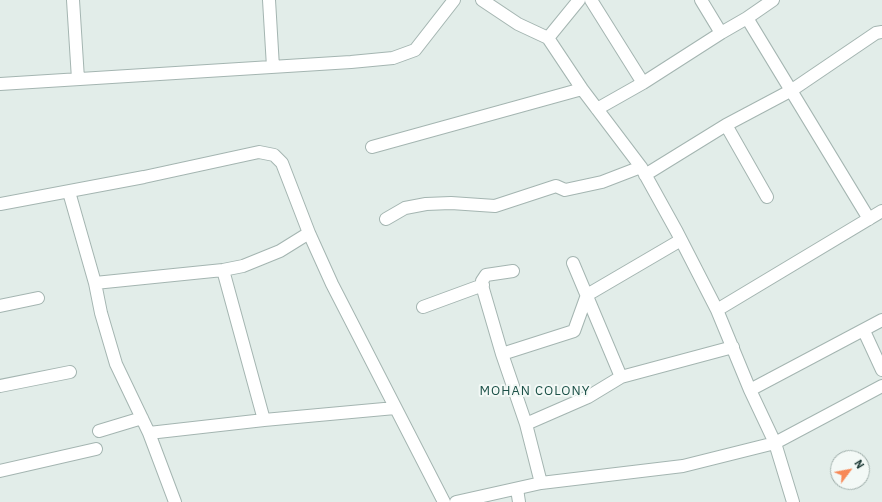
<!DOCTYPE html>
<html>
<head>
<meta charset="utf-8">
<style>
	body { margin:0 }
	#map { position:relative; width:882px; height:502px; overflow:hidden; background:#e2ede9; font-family:"IBM Plex Sans",sans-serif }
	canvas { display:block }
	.north { position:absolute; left:830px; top:450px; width:40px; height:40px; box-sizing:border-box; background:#f3f9f6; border:1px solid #9faeaa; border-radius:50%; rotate:58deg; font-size:11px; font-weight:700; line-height:16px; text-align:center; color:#213e39 }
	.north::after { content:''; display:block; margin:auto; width:14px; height:18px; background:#f78856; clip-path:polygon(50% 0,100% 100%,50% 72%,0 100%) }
</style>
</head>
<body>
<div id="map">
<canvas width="882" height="502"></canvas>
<div class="north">N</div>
</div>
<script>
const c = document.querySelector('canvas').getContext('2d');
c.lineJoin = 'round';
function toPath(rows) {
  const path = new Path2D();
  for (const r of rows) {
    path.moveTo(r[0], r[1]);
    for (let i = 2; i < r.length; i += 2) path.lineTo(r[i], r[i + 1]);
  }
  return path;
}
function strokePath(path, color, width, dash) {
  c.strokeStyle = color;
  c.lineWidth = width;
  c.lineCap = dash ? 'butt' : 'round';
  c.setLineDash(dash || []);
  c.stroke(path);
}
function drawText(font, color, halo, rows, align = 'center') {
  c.font = font + ' "IBM Plex Sans",sans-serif';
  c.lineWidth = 4;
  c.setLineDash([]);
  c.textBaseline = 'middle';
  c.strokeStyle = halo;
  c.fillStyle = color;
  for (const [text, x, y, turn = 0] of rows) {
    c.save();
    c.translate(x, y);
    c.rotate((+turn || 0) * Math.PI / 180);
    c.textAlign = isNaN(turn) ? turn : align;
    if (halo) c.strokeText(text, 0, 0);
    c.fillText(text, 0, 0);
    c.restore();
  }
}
const minor = toPath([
	[73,0,78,79],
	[269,0,273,67],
	[482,0,518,24,548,38,579,0],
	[591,0,643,83],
	[701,0,721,33,747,18,773,0],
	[747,18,869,219],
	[0,84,351,62,393,58,415,50,454,0],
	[597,109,643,83,721,33],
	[726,125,767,197],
	[372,147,582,89],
	[645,175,726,125,792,90,876,33,882,32],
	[69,192,95,283],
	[0,204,144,177,259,152,274,155,282,163,309,233],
	[386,219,405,208,426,204,451,203,495,206,556,186,565,190,602,182,641,167],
	[573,263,621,377],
	[513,271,486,275,482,281,483,289,502,354,526,424,541,483],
	[0,306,38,298],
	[423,307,483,285],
	[717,310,882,211],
	[864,331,882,370],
	[502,354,574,331,587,295,681,240],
	[0,386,70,372],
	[750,390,882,320],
	[264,420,395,408],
	[526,424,588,397,621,377,733,347],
	[99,431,142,418],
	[149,433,264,420,223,270],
	[0,471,96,449],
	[517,489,519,502],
	[175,502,149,433,116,364,101,313,95,283,223,270,243,266,280,251,309,233,332,284,444,502],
	[456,502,541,483,683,466,775,443,750,390,717,310,677,232,641,167,582,89,548,38],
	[793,502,775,443,882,386]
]);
strokePath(minor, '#a4b5b1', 14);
strokePath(minor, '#fff', 12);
c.letterSpacing = '1px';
drawText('13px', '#1c5148', '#f3f9f6', [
	["MOHAN COLONY",535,391]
]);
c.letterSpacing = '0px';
</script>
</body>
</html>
